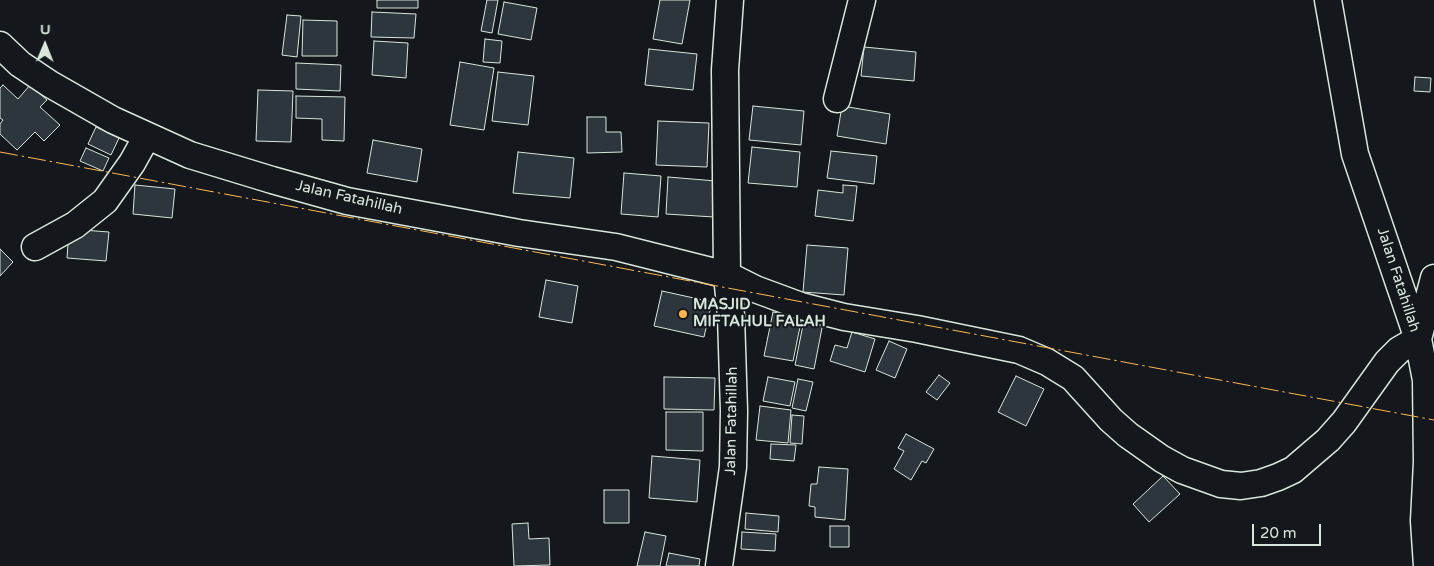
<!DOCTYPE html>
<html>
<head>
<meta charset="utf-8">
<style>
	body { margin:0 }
	#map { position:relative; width:1434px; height:566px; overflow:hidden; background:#14181c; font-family:"Varela Round",sans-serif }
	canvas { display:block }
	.north { position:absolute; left:20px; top:20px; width:50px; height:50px; -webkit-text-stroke:4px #14181c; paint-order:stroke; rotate:1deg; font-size:14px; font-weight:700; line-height:20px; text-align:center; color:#d8e6dc }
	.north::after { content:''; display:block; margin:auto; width:18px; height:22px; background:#d8e6dc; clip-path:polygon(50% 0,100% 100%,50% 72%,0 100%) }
	.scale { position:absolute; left:1252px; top:524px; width:69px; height:22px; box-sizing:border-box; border:2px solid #d8e6dc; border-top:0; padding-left:6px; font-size:15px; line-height:18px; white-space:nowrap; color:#d8e6dc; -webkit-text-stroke:4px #14181c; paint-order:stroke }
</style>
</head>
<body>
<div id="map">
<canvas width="1434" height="566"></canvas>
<div class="north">U</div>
<div class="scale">20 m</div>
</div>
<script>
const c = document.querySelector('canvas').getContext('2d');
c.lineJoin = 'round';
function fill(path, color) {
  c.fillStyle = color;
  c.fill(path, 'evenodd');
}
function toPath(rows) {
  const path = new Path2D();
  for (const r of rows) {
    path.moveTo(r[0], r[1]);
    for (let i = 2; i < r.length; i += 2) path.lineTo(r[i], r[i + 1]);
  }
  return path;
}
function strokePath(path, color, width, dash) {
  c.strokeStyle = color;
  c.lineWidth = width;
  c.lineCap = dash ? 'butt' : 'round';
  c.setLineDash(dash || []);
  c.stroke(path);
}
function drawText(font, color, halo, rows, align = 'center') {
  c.font = font + ' "Varela Round",sans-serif';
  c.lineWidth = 4;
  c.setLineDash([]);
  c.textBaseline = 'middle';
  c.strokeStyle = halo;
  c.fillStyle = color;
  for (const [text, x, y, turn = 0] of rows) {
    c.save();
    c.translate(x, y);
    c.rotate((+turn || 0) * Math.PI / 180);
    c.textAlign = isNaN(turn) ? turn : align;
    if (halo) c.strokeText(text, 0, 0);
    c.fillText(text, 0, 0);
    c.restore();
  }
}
const building = toPath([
	[377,0,418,0,418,8,377,8,377,0],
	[487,0,498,0,492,33,481,31,487,0],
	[660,0,690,0,682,44,653,39,660,0],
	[504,2,537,8,531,40,498,34,504,2],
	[372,12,416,14,414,38,371,37,372,12],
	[287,15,301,16,297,57,282,55,287,15],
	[303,20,337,21,337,56,302,56,303,20],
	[485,39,502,41,500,63,483,62,485,39],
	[374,41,408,43,406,78,372,75,374,41],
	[864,47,916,52,914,81,861,76,864,47],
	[649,49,697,54,693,90,645,85,649,49],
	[460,62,494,68,484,130,450,125,460,62],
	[296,63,341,65,340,91,296,89,296,63],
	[498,72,534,76,528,125,492,121,498,72],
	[1415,77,1431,78,1430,92,1414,91,1415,77],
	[3,85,18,99,30,85,47,100,40,107,60,125,44,141,35,132,17,150,0,134,0,124,3,120,0,118,0,88,3,85],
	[258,90,293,91,291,142,256,141,258,90],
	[296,96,345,97,344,141,322,140,322,119,296,118,296,96],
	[753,106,804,111,801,145,749,140,753,106],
	[842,106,890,114,886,144,837,136,842,106],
	[587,117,606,117,606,132,621,132,622,152,587,153,587,117],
	[658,121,709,123,707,167,656,165,658,121],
	[96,127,119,138,111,155,88,144,96,127],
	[373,140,422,149,417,182,367,173,373,140],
	[752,147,800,152,797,187,748,183,752,147],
	[86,148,109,158,103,171,80,161,86,148],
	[831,151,877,156,874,184,827,178,831,151],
	[518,152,574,158,570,198,513,193,518,152],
	[624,173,661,176,658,217,621,214,624,173],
	[668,177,716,181,714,217,666,214,668,177],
	[135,185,175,189,172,218,133,214,135,185],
	[843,185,857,186,853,221,815,216,818,190,843,193,843,185],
	[69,229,109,232,106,261,67,258,69,229],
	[807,245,848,248,844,295,803,292,807,245],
	[0,249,13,262,0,276,0,249],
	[546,280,578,286,572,323,539,317,546,280],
	[662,291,712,302,704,337,654,326,662,291],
	[773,312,802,317,793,361,764,356,773,312],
	[804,320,823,323,814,369,795,365,804,320],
	[852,332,875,339,865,372,830,361,835,345,847,348,852,332],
	[889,341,907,349,895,378,876,370,889,341],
	[939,375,950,383,937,400,926,392,939,375],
	[1016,376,1044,389,1026,426,998,412,1016,376],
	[664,377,715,378,714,410,664,409,664,377],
	[768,377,795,382,790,406,763,401,768,377],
	[798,379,813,382,806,411,792,408,798,379],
	[760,406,791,410,788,443,756,440,760,406],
	[666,412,703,412,703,451,666,450,666,412],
	[792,415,804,416,802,444,790,443,792,415],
	[906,434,934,449,926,463,922,461,911,480,894,469,904,451,898,448,906,434],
	[771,444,796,445,794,461,770,459,771,444],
	[652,456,700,460,697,502,649,498,652,456],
	[819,467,848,469,845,520,815,517,815,507,809,506,811,484,817,484,819,467],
	[1163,476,1180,494,1149,522,1133,504,1163,476],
	[604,490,629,490,629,523,604,523,604,490],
	[746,513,779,516,778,532,745,529,746,513],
	[528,523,529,539,549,538,550,565,514,566,512,524,528,523],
	[830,526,849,526,849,547,830,547,830,526],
	[645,532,666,536,660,566,637,566,645,532],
	[742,532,776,534,775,551,741,549,742,532],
	[669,553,700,559,699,566,666,566,669,553]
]);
fill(building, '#2c363c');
strokePath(building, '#d8e6dc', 1);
const minor = toPath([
	[1328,0,1355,154,1418,339,1426,380,1427,462,1424,521,1427,566],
	[0,45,20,64,50,84,113,120,190,155,272,180,347,201,519,233,616,247,727,275,755,289,801,306,844,317,917,329,1019,350,1047,362,1073,378,1111,420,1128,435,1162,459,1182,470,1221,484,1241,486,1261,483,1278,477,1293,470,1328,440,1344,422,1387,362,1399,350,1418,339,1434,278],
	[837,99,862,0],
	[35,247,75,225,105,201,132,163,147,136],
	[719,566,733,467,734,411,731,316,727,275,725,70,730,0]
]);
strokePath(minor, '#d8e6dc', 29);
strokePath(minor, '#14181c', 26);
strokePath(toPath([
	[0,152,1434,420]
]), '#ffb74d', 1, [18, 4, 2.5, 4]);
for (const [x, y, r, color] of [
	[683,314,5,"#ffb74d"]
]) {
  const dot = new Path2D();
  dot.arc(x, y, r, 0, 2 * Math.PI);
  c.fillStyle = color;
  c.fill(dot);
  strokePath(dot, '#14181c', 2);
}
drawText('15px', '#d8e6dc', '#14181c', [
	["Jalan Fatahillah",349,198,13],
	["Jalan Fatahillah",1398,280,72],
	["Jalan Fatahillah",732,421,-89]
]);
drawText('bold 15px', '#d8e6dc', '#14181c', [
	["MASJID",693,305],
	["MIFTAHUL FALAH",693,322]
], 'left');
</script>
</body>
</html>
